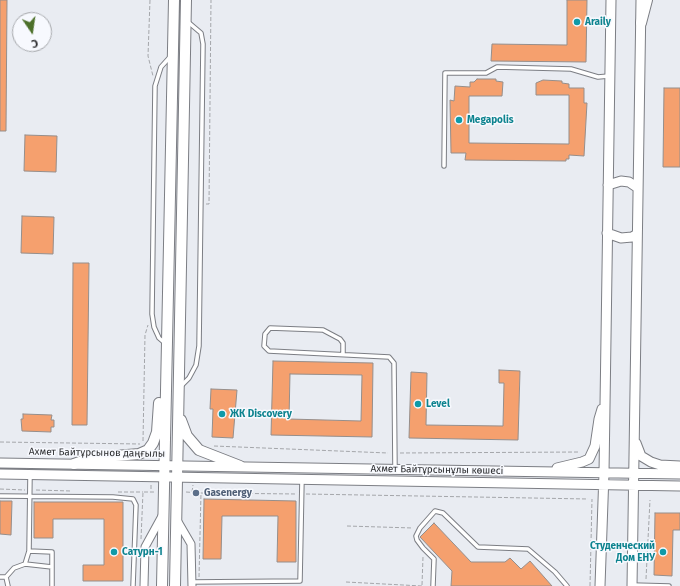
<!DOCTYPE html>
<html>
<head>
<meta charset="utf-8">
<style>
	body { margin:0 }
	#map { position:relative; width:680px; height:586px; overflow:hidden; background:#e9ecf2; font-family:"Fira Sans",sans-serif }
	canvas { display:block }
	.north { position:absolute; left:12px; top:12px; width:40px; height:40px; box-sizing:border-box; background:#f7f9fe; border:1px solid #a6a8ac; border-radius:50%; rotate:167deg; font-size:11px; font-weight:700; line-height:16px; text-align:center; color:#2d2e30 }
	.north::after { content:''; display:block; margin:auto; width:14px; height:18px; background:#4c702a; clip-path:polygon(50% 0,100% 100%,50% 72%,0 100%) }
</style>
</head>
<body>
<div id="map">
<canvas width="680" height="586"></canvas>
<div class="north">С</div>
</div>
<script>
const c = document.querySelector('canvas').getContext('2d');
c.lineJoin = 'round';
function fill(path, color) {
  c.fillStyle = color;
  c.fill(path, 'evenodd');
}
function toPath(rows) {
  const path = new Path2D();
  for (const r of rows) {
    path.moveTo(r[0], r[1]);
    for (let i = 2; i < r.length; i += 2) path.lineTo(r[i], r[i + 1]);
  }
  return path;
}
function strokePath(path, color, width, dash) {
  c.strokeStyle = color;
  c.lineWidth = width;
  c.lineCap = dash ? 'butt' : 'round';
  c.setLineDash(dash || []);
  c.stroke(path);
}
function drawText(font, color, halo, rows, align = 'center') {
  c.font = font + ' "Fira Sans",sans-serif';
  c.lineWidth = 3;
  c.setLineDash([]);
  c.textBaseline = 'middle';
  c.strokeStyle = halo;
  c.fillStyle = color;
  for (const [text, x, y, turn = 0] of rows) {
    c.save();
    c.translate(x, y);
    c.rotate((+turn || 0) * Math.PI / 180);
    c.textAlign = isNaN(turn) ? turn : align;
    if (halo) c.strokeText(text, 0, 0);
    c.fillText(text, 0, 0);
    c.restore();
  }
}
const building = toPath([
	[0,0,7,0,6,131,0,131,0,0],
	[567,0,587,0,586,62,491,61,492,44,567,45,567,0],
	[477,79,496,79,496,81,503,82,502,96,469,96,469,143,569,144,569,95,536,95,536,83,543,80,562,81,562,83,569,84,569,88,584,88,584,103,587,103,584,156,569,155,569,159,566,159,566,161,465,160,466,153,451,153,450,100,454,101,455,86,470,87,470,82,474,82,477,79],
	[664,88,680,88,680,167,663,167,664,88],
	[25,135,57,136,56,172,24,171,25,135],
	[22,216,54,217,53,254,21,253,22,216],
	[73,263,89,263,87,425,72,425,73,263],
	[273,361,373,363,372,437,271,435,273,361],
	[290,374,362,375,361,421,289,419,290,374],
	[499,370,520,371,518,440,409,438,411,372,427,373,426,425,503,426,504,383,499,383,499,370],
	[211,389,237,390,233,438,212,437,213,409,210,409,211,389],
	[23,414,52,415,51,420,54,420,54,427,51,427,51,432,22,431,21,419,23,419,23,414],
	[204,499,296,501,296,562,277,562,278,516,222,516,221,559,203,559,204,499],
	[0,501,12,501,11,535,0,534,0,501],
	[34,502,123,502,123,581,83,581,83,565,104,565,104,519,53,519,53,538,34,538,34,502],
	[655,513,680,513,680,530,673,530,672,576,654,575,655,513],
	[434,523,471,562,505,562,510,558,521,569,530,561,552,586,451,586,452,571,420,537,434,523]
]);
fill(building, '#f5a06e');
strokePath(building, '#958e8b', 1);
const service = toPath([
	[444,166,445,73,486,73,497,67,571,69,598,77,609,76],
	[166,344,159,338,154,327,152,314,155,86,161,67,170,57],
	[343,354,343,343,340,339,323,330,270,328,265,334,264,346,269,351,389,357,394,363,395,469],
	[181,386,189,378,196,365,199,346,203,44,201,33,188,22],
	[0,496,113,497,133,499,136,505,133,586],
	[29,551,30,476],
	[25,564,29,551,52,552,52,586],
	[0,577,6,577,14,568,25,564,52,567],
	[6,577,8,586],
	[192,582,300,581,302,479],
	[632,585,669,586],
	[433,586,434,559,423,548,417,540,416,536,420,528,435,511,443,513,478,547,528,549,555,572,567,586]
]);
const minor = toPath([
	[177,520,191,544,192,586],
	[144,586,145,547,162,516]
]);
const tertiary = toPath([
	[608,185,621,181,629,182,638,188],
	[607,233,621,238,632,237,637,234],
	[636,443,641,456,651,462,660,465,680,466],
	[0,463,680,474],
	[557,468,582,462,589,459,595,446,599,419,602,409],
	[0,474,680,486],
	[600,586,604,473,611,0],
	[632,586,641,0]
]);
const secondary = toPath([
	[641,23,647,0],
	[181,420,187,436,199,450,240,466],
	[74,464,91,458,139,454,148,450,153,443,157,432,159,403],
	[162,586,174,0],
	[175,586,186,0]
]);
strokePath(service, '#7c7e84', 5.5);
strokePath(minor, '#7c7e84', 9);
strokePath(tertiary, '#7c7e84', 11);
strokePath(secondary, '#7c7e84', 12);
strokePath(toPath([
	[150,0,148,56,153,76],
	[206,204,209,204,211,0],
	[143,441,145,335,148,325],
	[0,442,140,444],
	[214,446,388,453],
	[400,453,580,452],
	[151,485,151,491],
	[0,489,25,490],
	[36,490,71,491],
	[118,492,143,492],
	[186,492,201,493],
	[192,492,193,485],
	[306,494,588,499],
	[347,526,413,528],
	[141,539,143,492,155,492],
	[199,577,201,493,297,494],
	[646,579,650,500],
	[346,582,422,586],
	[422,585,423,557],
	[590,586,592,499]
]), '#a4a6aa', 1, [4, 2]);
strokePath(service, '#fff', 3.5);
strokePath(minor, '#fff', 7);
strokePath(tertiary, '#fff', 9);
strokePath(secondary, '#fff', 10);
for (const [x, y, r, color] of [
	[577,22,4,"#0f9aa8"],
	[459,120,4,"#0f9aa8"],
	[418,404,4,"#0f9aa8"],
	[222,414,4,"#0f9aa8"],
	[196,493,4,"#5c6f8a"],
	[114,552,4,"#0f9aa8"],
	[663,552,4,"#0f9aa8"]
]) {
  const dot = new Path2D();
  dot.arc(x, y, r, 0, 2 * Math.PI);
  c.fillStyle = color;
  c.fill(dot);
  strokePath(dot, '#f7f9fe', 1.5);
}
drawText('bold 10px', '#0d838f', '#f7f9fe', [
	["Araily",585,22],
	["Megapolis",467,120],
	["Level",426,404],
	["ЖК Discovery",230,414],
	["Студенческий",655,546,"right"],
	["Дом ЕНУ",655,558,"right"],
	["Сатурн-1",122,552]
], 'left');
drawText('10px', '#2d2e30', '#f7f9fe', [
	["Ахмет Байтұрсынов даңғылы",97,453,1],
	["Ахмет Байтұрсынұлы көшесі",437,470,1]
]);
drawText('bold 10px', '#4e5e75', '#f7f9fe', [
	["Gasenergy",204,493]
], 'left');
</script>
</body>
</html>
